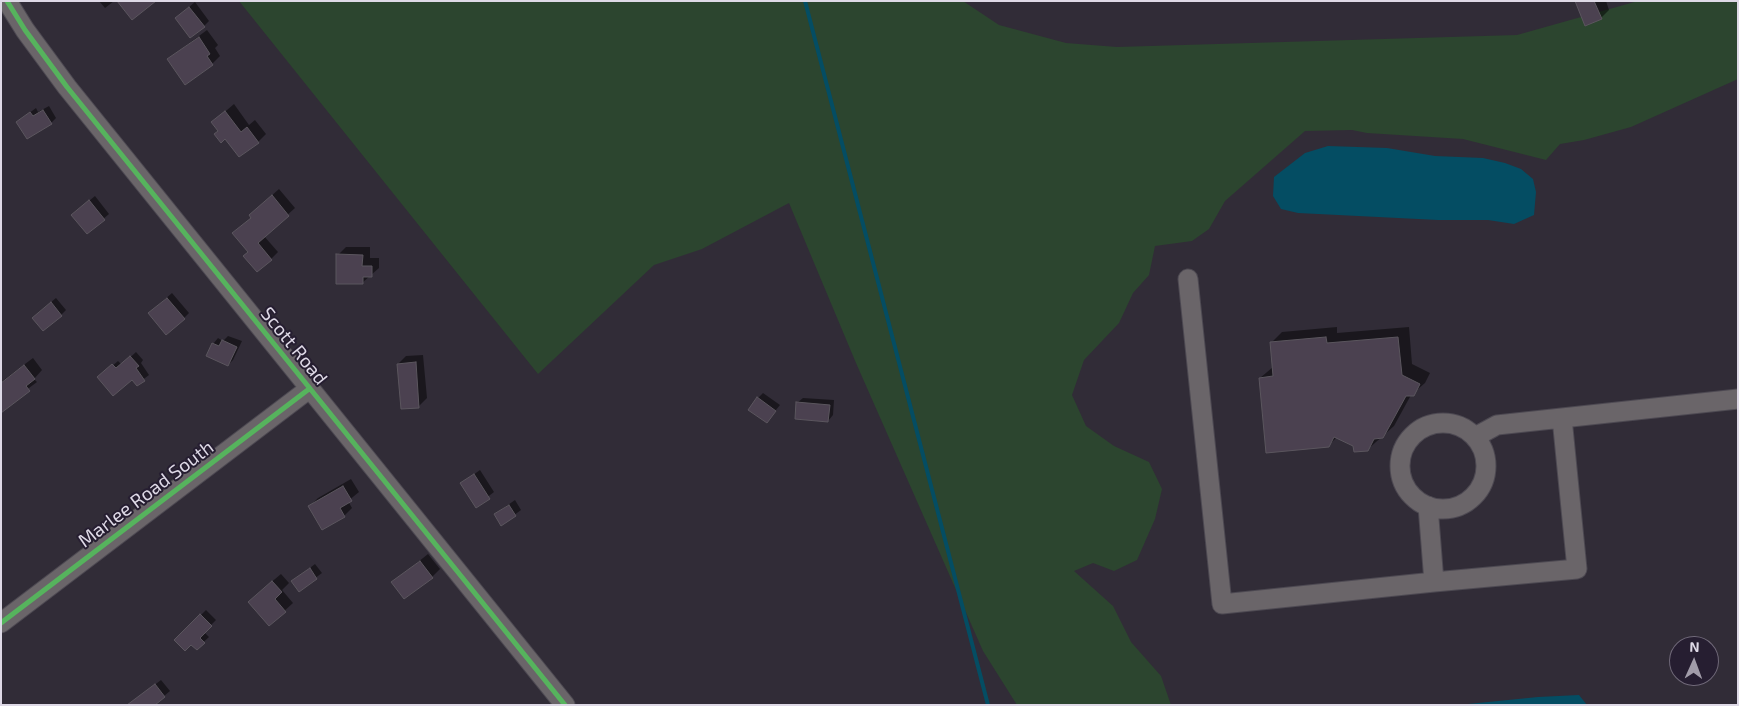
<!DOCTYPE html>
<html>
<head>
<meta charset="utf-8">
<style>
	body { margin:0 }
	#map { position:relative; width:1739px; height:706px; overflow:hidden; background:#312c37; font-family:"Exo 2",sans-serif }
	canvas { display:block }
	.frame { position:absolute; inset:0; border:2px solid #ded9e6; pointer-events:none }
	.north { position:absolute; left:1669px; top:636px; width:50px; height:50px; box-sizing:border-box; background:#261e31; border:1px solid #706979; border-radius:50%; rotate:2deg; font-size:14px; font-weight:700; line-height:20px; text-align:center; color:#ded9e6 }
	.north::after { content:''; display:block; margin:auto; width:18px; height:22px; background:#a19ca9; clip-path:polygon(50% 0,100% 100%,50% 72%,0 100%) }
</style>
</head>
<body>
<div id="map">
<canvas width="1739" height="706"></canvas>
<div class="frame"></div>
<div class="north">N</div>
</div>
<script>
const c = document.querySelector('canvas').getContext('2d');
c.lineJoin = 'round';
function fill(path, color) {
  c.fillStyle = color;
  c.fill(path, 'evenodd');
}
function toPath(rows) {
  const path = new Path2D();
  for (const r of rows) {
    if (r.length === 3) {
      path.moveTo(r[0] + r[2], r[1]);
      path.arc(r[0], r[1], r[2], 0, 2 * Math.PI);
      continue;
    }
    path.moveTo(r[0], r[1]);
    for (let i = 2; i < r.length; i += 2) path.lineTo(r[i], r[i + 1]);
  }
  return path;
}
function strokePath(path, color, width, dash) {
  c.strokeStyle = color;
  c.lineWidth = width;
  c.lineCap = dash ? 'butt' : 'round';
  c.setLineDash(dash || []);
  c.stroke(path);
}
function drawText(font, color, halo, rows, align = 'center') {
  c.font = font + ' "Exo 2",sans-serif';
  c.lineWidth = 4;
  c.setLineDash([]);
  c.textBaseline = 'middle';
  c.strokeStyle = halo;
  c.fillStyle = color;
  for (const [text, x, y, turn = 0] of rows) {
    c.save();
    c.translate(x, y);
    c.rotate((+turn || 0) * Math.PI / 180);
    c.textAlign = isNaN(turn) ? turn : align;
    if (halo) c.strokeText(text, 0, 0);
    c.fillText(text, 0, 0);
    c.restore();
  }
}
fill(toPath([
	[239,1,963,1,999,25,1066,43,1117,47,1517,35,1638,1,1738,1,1738,79,1631,127,1584,140,1560,144,1546,160,1463,139,1367,133,1352,130,1305,131,1225,201,1209,229,1192,241,1155,246,1149,275,1133,293,1119,323,1084,360,1072,395,1086,426,1114,446,1149,462,1162,489,1155,519,1137,560,1114,571,1093,563,1074,571,1113,606,1131,642,1161,676,1171,705,1017,705,983,651,856,363,789,203,702,249,654,265,538,374]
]), '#2c452f');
fill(toPath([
	[1328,146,1387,148,1435,156,1483,158,1505,163,1521,169,1533,179,1536,192,1534,215,1514,224,1488,220,1438,220,1298,213,1281,209,1273,196,1274,177,1305,153],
	[1579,695,1587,705,1458,705,1538,697]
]), '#044d63');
fill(toPath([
	[99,1,114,1,105,8],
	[1576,1,1606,1,1609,10,1601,18],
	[195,2,209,21,204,26,176,18],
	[207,30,218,45,215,48,220,56,212,64,168,59],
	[234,104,249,125,255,120,266,134,258,142,225,137,213,122],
	[49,106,56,118,51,123,17,122,36,108,38,112],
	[279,189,295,208,264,236,278,252,271,259,249,252,252,217,250,215],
	[95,196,109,214,87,233,72,215],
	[346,247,370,247,370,258,379,258,379,268,362,283,338,255],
	[172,293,189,313,184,318,149,313],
	[56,298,66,310,61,315,39,312],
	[1337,327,1337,333,1409,327,1412,364,1430,373,1425,383,1411,395,1394,426,1367,450,1337,437,1328,446,1260,378,1273,367,1271,343,1282,332],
	[228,336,242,341,233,360,228,365,213,344,218,338,223,341],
	[136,352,143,360,141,363,149,375,137,384,132,378,104,373,118,361,122,365],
	[423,355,427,398,419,406,398,364,406,356],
	[33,358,42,370,34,379,37,382,1,409,1,382],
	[763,393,780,405,767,421,758,398],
	[803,398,834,400,833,415,828,421,797,403],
	[480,470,494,492,476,506,462,483],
	[351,479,359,492,348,501,352,508,344,516,310,506,318,498],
	[515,500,521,510,502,524,495,514],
	[428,554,440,569,432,577,393,582],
	[315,564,322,573,299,590,293,581],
	[281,574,289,583,282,590,293,603,269,625,257,594],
	[206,610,216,620,204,632,209,637,197,648,191,643,176,640],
	[161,680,170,691,164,696,131,703]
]), '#0007');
strokePath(toPath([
	[805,1,988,705]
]), '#044d63', 4);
const building = toPath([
	[117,1,156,1,132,20,117,1],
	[1575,1,1594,1,1602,19,1585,26,1575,1],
	[189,7,205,27,190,38,175,18,189,7],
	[199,37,210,54,207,56,213,65,185,85,167,59,199,37],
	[43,110,52,124,27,139,16,122,30,112,33,116,43,110],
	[225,111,241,132,247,127,259,143,239,157,225,139,221,143,214,134,218,131,211,122,225,111],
	[272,195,289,216,258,243,272,260,257,272,243,256,248,252,232,233,251,218,249,215,272,195],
	[89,200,105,220,87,234,71,215,89,200],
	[336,254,363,255,362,266,372,266,372,277,363,277,363,284,336,284,336,254],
	[167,298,185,319,166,335,148,313,167,298],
	[51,302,62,316,43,331,32,318,51,302],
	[1326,337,1327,343,1398,337,1402,375,1420,384,1414,396,1406,396,1383,438,1374,439,1368,451,1354,452,1353,446,1334,437,1329,447,1266,453,1259,378,1273,376,1270,342,1326,337],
	[222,340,237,347,228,366,206,356,212,343,219,346,222,340],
	[130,356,139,366,136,368,145,381,137,386,132,380,113,396,97,377,112,364,116,368,130,356],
	[416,362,419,408,401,409,397,364,416,362],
	[24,365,35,379,26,386,30,391,1,413,1,383,24,365],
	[757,397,776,411,767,423,748,410,757,397],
	[796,402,830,405,828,422,795,419,796,402],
	[474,474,490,499,476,508,460,483,474,474],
	[343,486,352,501,340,508,345,517,322,530,308,506,343,486],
	[509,505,516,516,501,526,494,514,509,505],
	[420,561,433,578,404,599,391,582,420,561],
	[310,568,317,579,299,592,291,581,310,568],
	[272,581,282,592,275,599,286,612,269,626,248,602,272,581],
	[200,614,212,626,200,638,205,643,197,650,191,645,185,651,174,640,200,614],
	[155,684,165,697,155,705,127,705,155,684]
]);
fill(building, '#4b4150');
strokePath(building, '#5b565e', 1);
const minor = toPath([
	[7,1,25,30,67,87,565,705],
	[1188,279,1222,604,1434,582,1428,506],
	[1443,466,43],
	[1475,437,1497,425,1738,399],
	[1434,582,1577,569,1562,418],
	[1,623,309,389]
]);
strokePath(minor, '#4d4952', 21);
strokePath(minor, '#6a6569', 19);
strokePath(toPath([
	[7,1,25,30,67,87,565,705],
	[1,623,309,389]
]), '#56b35d', 5);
drawText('19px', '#ded9e6', '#261e31', [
	["Scott Road",294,346,51],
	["Marlee Road South",146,494,-37]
]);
</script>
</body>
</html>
